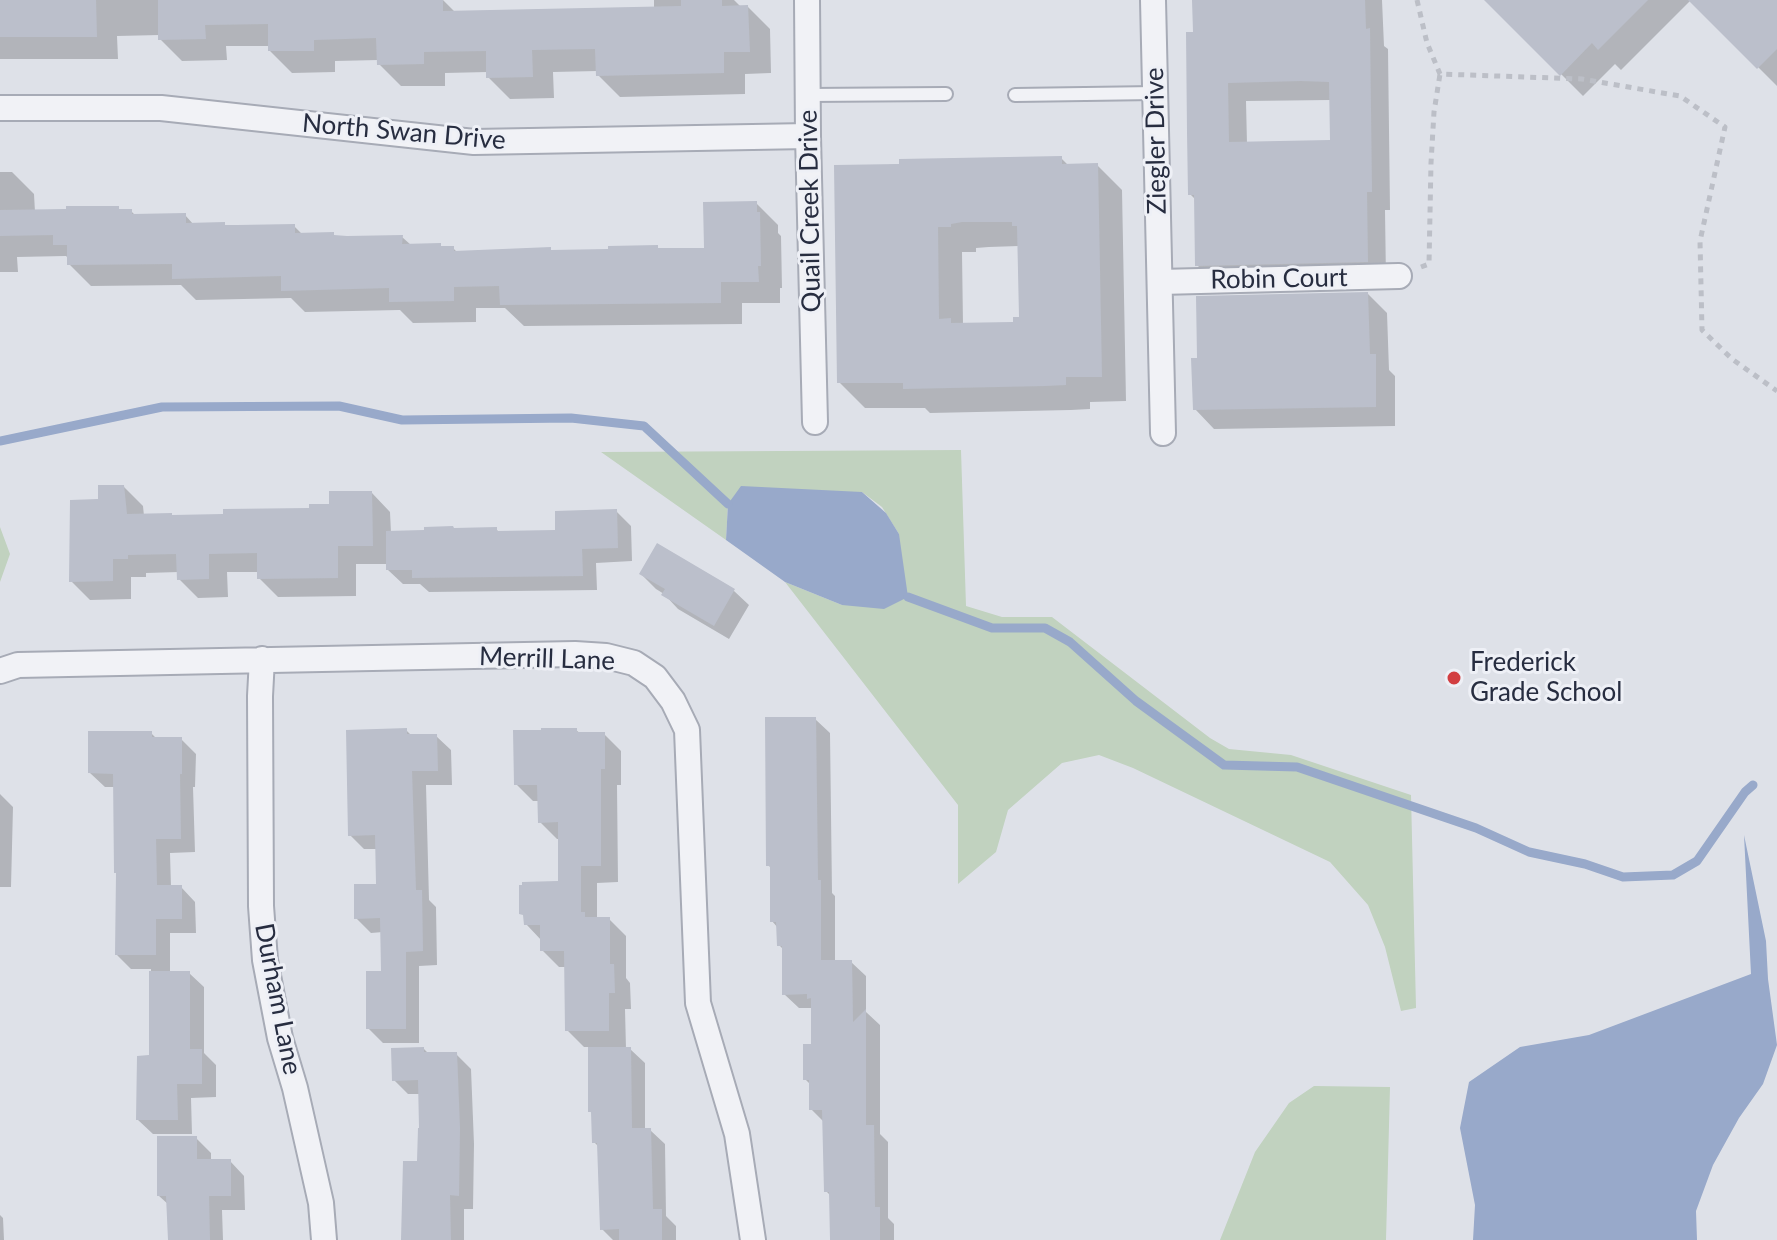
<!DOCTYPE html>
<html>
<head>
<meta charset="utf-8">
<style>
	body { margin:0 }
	canvas { display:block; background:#dee1e8 }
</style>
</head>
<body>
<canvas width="1777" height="1240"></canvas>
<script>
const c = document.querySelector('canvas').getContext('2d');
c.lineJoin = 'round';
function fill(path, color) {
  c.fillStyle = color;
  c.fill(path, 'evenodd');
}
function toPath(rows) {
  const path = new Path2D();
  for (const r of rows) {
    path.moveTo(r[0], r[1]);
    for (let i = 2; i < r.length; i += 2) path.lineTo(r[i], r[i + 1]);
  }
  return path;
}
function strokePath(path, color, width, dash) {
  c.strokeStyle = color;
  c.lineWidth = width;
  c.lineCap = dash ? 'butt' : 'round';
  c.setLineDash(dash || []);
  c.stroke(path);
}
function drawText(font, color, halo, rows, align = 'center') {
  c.font = font + ' Lato,sans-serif';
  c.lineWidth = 6;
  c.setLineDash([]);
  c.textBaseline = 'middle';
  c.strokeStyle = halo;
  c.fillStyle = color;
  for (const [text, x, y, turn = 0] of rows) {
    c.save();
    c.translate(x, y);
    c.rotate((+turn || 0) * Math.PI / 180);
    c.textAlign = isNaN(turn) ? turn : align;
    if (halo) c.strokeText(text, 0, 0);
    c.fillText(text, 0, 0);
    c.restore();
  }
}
fill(toPath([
	[961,450,966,606,1002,617,1052,617,1210,738,1229,749,1291,755,1411,795,1416,1008,1401,1011,1385,947,1368,905,1330,862,1133,768,1099,755,1062,763,1008,810,996,852,958,884,958,805,785,582,842,605,899,534,882,507,862,492,728,504,726,540,601,452],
	[0,527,10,554,0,582],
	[1314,1086,1390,1087,1386,1240,1220,1240,1255,1152,1289,1103]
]), '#c1d2bf');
fill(toPath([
	[741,486,862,492,886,513,899,534,908,597,884,609,842,605,785,582,726,540,728,504],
	[1744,835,1766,941,1768,979,1777,1045,1763,1084,1739,1118,1713,1165,1696,1211,1697,1240,1473,1240,1475,1205,1460,1128,1469,1082,1520,1047,1589,1035,1751,974]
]), '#98a9ca');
fill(toPath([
	[0,0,443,0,456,13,654,9,654,0,734,0,742,8,748,7,770,29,771,73,745,74,745,94,620,97,598,75,598,71,553,72,554,98,510,99,488,77,488,72,445,73,445,86,401,86,379,64,379,60,335,61,335,72,292,73,270,51,270,46,226,46,227,60,182,61,160,39,160,35,117,36,118,59,0,59],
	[1194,0,1382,0,1384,46,1388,49,1390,210,1385,210,1386,280,1216,284,1197,265,1196,200,1190,194,1195,34],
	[1331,100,1332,142,1247,144,1246,101],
	[1487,0,1691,0,1621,70,1615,64,1583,96],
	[1691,0,1777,0,1777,86],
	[1061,158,1068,165,1097,165,1122,190,1126,401,1090,402,1090,409,1071,410,930,413,925,408,865,408,839,382,836,167],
	[1019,246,1021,319,1015,324,963,325,962,252,976,252,976,248,989,247],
	[0,172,12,172,34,194,35,212,131,211,136,216,185,215,194,225,227,227,294,226,303,235,336,237,402,237,411,245,453,248,458,253,706,250,756,203,778,225,778,233,781,236,782,288,780,288,780,303,742,303,742,324,524,326,505,308,476,308,476,322,413,323,400,310,305,312,291,298,196,300,181,285,91,286,69,264,69,259,66,256,17,257,18,272,0,272],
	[1368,294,1387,313,1389,370,1395,376,1395,426,1214,429,1195,409],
	[124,487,143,506,144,516,225,516,311,510,331,506,372,493,390,512,391,533,496,529,500,533,557,532,616,511,631,526,632,561,596,563,597,590,429,592,420,584,403,584,388,570,388,564,356,564,356,596,278,597,259,578,259,572,227,572,228,597,198,598,179,579,179,572,146,573,146,577,131,577,131,599,90,600,71,581,100,501],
	[641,574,734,591,749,605,729,639,678,609,664,594,656,589],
	[815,719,830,733,832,893,835,896,835,962,851,962,866,976,866,1012,880,1025,880,1134,888,1142,888,1218,894,1224,894,1240,832,1240,831,1196,826,1191,825,1123,811,1109,811,1085,805,1079,813,1046,813,1008,799,1008,784,994,784,950,779,945,778,928,772,921,772,869,768,865],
	[406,730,412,736,436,736,451,750,452,785,426,785,429,900,436,907,437,965,419,966,419,1043,383,1043,368,1028,383,973,383,932,371,933,356,918,378,886,378,849,364,849,350,835],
	[576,730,581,734,604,734,621,751,621,785,617,785,618,882,597,883,597,919,609,919,626,936,626,978,630,983,631,1009,625,1009,626,1049,630,1049,645,1063,645,1130,650,1130,665,1144,666,1216,676,1226,676,1240,613,1240,602,1229,599,1147,594,1142,593,1115,590,1111,590,1047,584,1047,567,1030,566,967,559,967,542,950,542,941,526,924,560,883,560,839,557,839,540,822,540,801,533,801,516,784],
	[151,733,157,739,181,739,196,754,195,787,193,787,195,852,170,853,171,887,181,887,195,902,196,933,170,933,170,973,189,973,204,987,204,1053,216,1065,216,1097,191,1098,192,1134,153,1134,138,1120,151,1057,151,969,131,969,117,955,118,928,115,787,105,787,90,773],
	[0,794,13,807,11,887,0,887],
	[424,1049,429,1054,456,1054,471,1069,474,1144,473,1209,464,1209,464,1240,403,1240,419,1163,420,1094,408,1094,394,1080],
	[196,1138,211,1153,211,1161,230,1161,244,1176,245,1210,222,1210,223,1240,170,1240,169,1205,159,1196],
	[0,1215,3,1218,4,1240,0,1240]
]), '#0003');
strokePath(toPath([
	[0,441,162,407,339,406,402,420,571,418,644,426,728,504],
	[908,597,992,628,1045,628,1070,642,1136,701,1224,765,1297,767,1476,828,1529,852,1585,864,1623,877,1673,875,1697,861,1745,792,1753,785]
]), '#98a9ca', 9);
fill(toPath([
	[0,0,96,0,97,37,0,37],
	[158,0,443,0,443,11,681,6,681,0,722,0,722,6,748,5,750,52,724,52,724,73,596,76,595,49,532,50,533,77,486,78,486,51,424,52,424,64,377,65,376,38,314,40,314,51,268,51,268,24,205,25,206,39,158,40],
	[1192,0,1365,0,1366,29,1370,28,1372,192,1367,192,1368,262,1195,266,1194,195,1188,195,1187,132,1186,32,1193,32],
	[1301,81,1329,82,1330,140,1229,142,1228,83],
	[1484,0,1648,0,1598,50,1592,43,1560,76],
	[1688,0,1777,0,1777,49,1757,69],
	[1062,156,1062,164,1098,163,1102,377,1066,377,1066,385,1045,386,903,389,903,383,837,383,834,165,899,164,899,159],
	[962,222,1012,222,1012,226,1017,226,1019,317,1013,317,1013,322,951,323,951,318,939,319,938,227,951,227,951,224],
	[757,201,757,212,760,212,761,266,758,266,759,282,721,282,721,303,500,305,499,286,454,287,454,301,389,302,389,288,281,291,281,276,172,279,172,264,67,265,67,245,53,245,53,235,0,236,0,210,66,209,66,206,119,206,119,209,132,209,132,214,186,213,186,223,225,222,225,225,237,225,295,224,295,233,334,232,334,235,347,236,403,235,402,244,441,243,441,246,454,246,454,251,551,247,551,250,608,249,608,246,658,245,658,248,704,248,703,202],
	[1368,292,1370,354,1376,354,1376,407,1193,410,1191,358,1197,358,1196,296],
	[98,485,124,485,127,514,172,513,172,515,223,514,223,509,309,508,309,504,329,504,329,491,372,491,373,546,338,546,338,578,257,579,257,553,209,554,209,579,177,580,176,554,128,555,128,559,113,559,113,581,69,582,70,500,98,499],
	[617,509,618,548,582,549,583,576,412,578,412,570,386,570,386,531,424,530,424,527,453,526,454,528,497,527,497,531,555,530,555,511],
	[657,543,735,589,714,626,661,595,665,589,639,574],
	[765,717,816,717,818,880,821,880,821,960,852,960,853,1022,866,1009,866,1125,874,1125,875,1207,880,1207,880,1240,830,1240,829,1192,824,1192,822,1110,809,1110,809,1080,803,1080,803,1044,811,1044,811,998,807,999,807,994,782,995,782,946,777,946,776,922,770,922,770,866,766,866],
	[407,728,407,734,437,734,438,771,412,771,416,890,422,890,423,951,406,952,406,1029,366,1029,366,971,381,971,380,918,354,919,354,884,376,884,375,835,348,836,346,730],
	[541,728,577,728,577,732,605,732,605,769,601,769,601,866,581,866,581,912,585,912,585,917,610,917,610,964,614,964,615,993,609,993,609,1031,565,1031,564,951,540,951,540,925,524,925,523,915,519,914,519,885,522,885,522,882,558,881,558,822,538,823,537,785,514,785,513,730,541,730],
	[88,731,152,731,152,737,182,737,182,774,180,774,181,839,156,839,157,885,182,885,182,919,156,919,156,955,115,955,116,873,114,873,113,774,88,773],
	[149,971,190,971,190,1049,202,1049,202,1084,177,1084,178,1120,136,1120,137,1056,149,1055],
	[424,1047,424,1052,457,1052,460,1128,459,1196,450,1195,451,1240,401,1240,403,1161,417,1161,418,1128,419,1128,418,1080,392,1081,391,1048],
	[588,1047,631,1047,632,1128,651,1128,653,1209,662,1209,662,1240,619,1240,619,1229,600,1230,597,1143,592,1143,591,1112,588,1112],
	[157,1136,197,1136,197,1159,231,1159,231,1196,209,1196,210,1240,168,1240,166,1196,157,1196]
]), '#bbbfcb');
const service = toPath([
	[808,95,946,94],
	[1015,95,1155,93]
]);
const minor = toPath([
	[807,0,808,136,815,422],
	[1153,0,1163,433],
	[0,108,161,108,474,142,808,136],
	[1160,282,1399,276],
	[262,659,260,696,261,906,265,960,280,1038,295,1088,321,1203,324,1240],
	[0,671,18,665,575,654,606,656,634,663,655,677,673,701,687,730,698,1003,737,1134,753,1240]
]);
strokePath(service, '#a7abb6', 16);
strokePath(minor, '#a7abb6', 28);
strokePath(toPath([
	[1417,0,1427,43,1440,74,1582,79,1680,96,1725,127,1700,241,1702,330,1732,359,1777,391],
	[1421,267,1429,264,1431,163,1434,112,1440,74]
]), '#bcbfc7', 5, [6, 6]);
strokePath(service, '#f1f2f6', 12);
strokePath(minor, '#f1f2f6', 24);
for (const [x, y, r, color] of [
	[1454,678,8,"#d23e41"]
]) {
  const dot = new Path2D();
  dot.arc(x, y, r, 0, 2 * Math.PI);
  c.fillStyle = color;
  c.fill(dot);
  strokePath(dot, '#eef0f6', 3);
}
drawText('26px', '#272d40', '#eef0f6', [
	["North Swan Drive",404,132,5],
	["Ziegler Drive",1156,141,-91],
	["Quail Creek Drive",810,211,-91],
	["Robin Court",1279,279,-1],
	["Merrill Lane",547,659,2],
	["Durham Lane",278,999,79]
]);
drawText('26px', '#272d40', '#eef0f6', [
	["Frederick",1470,663],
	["Grade School",1470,693]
], 'left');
</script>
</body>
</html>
